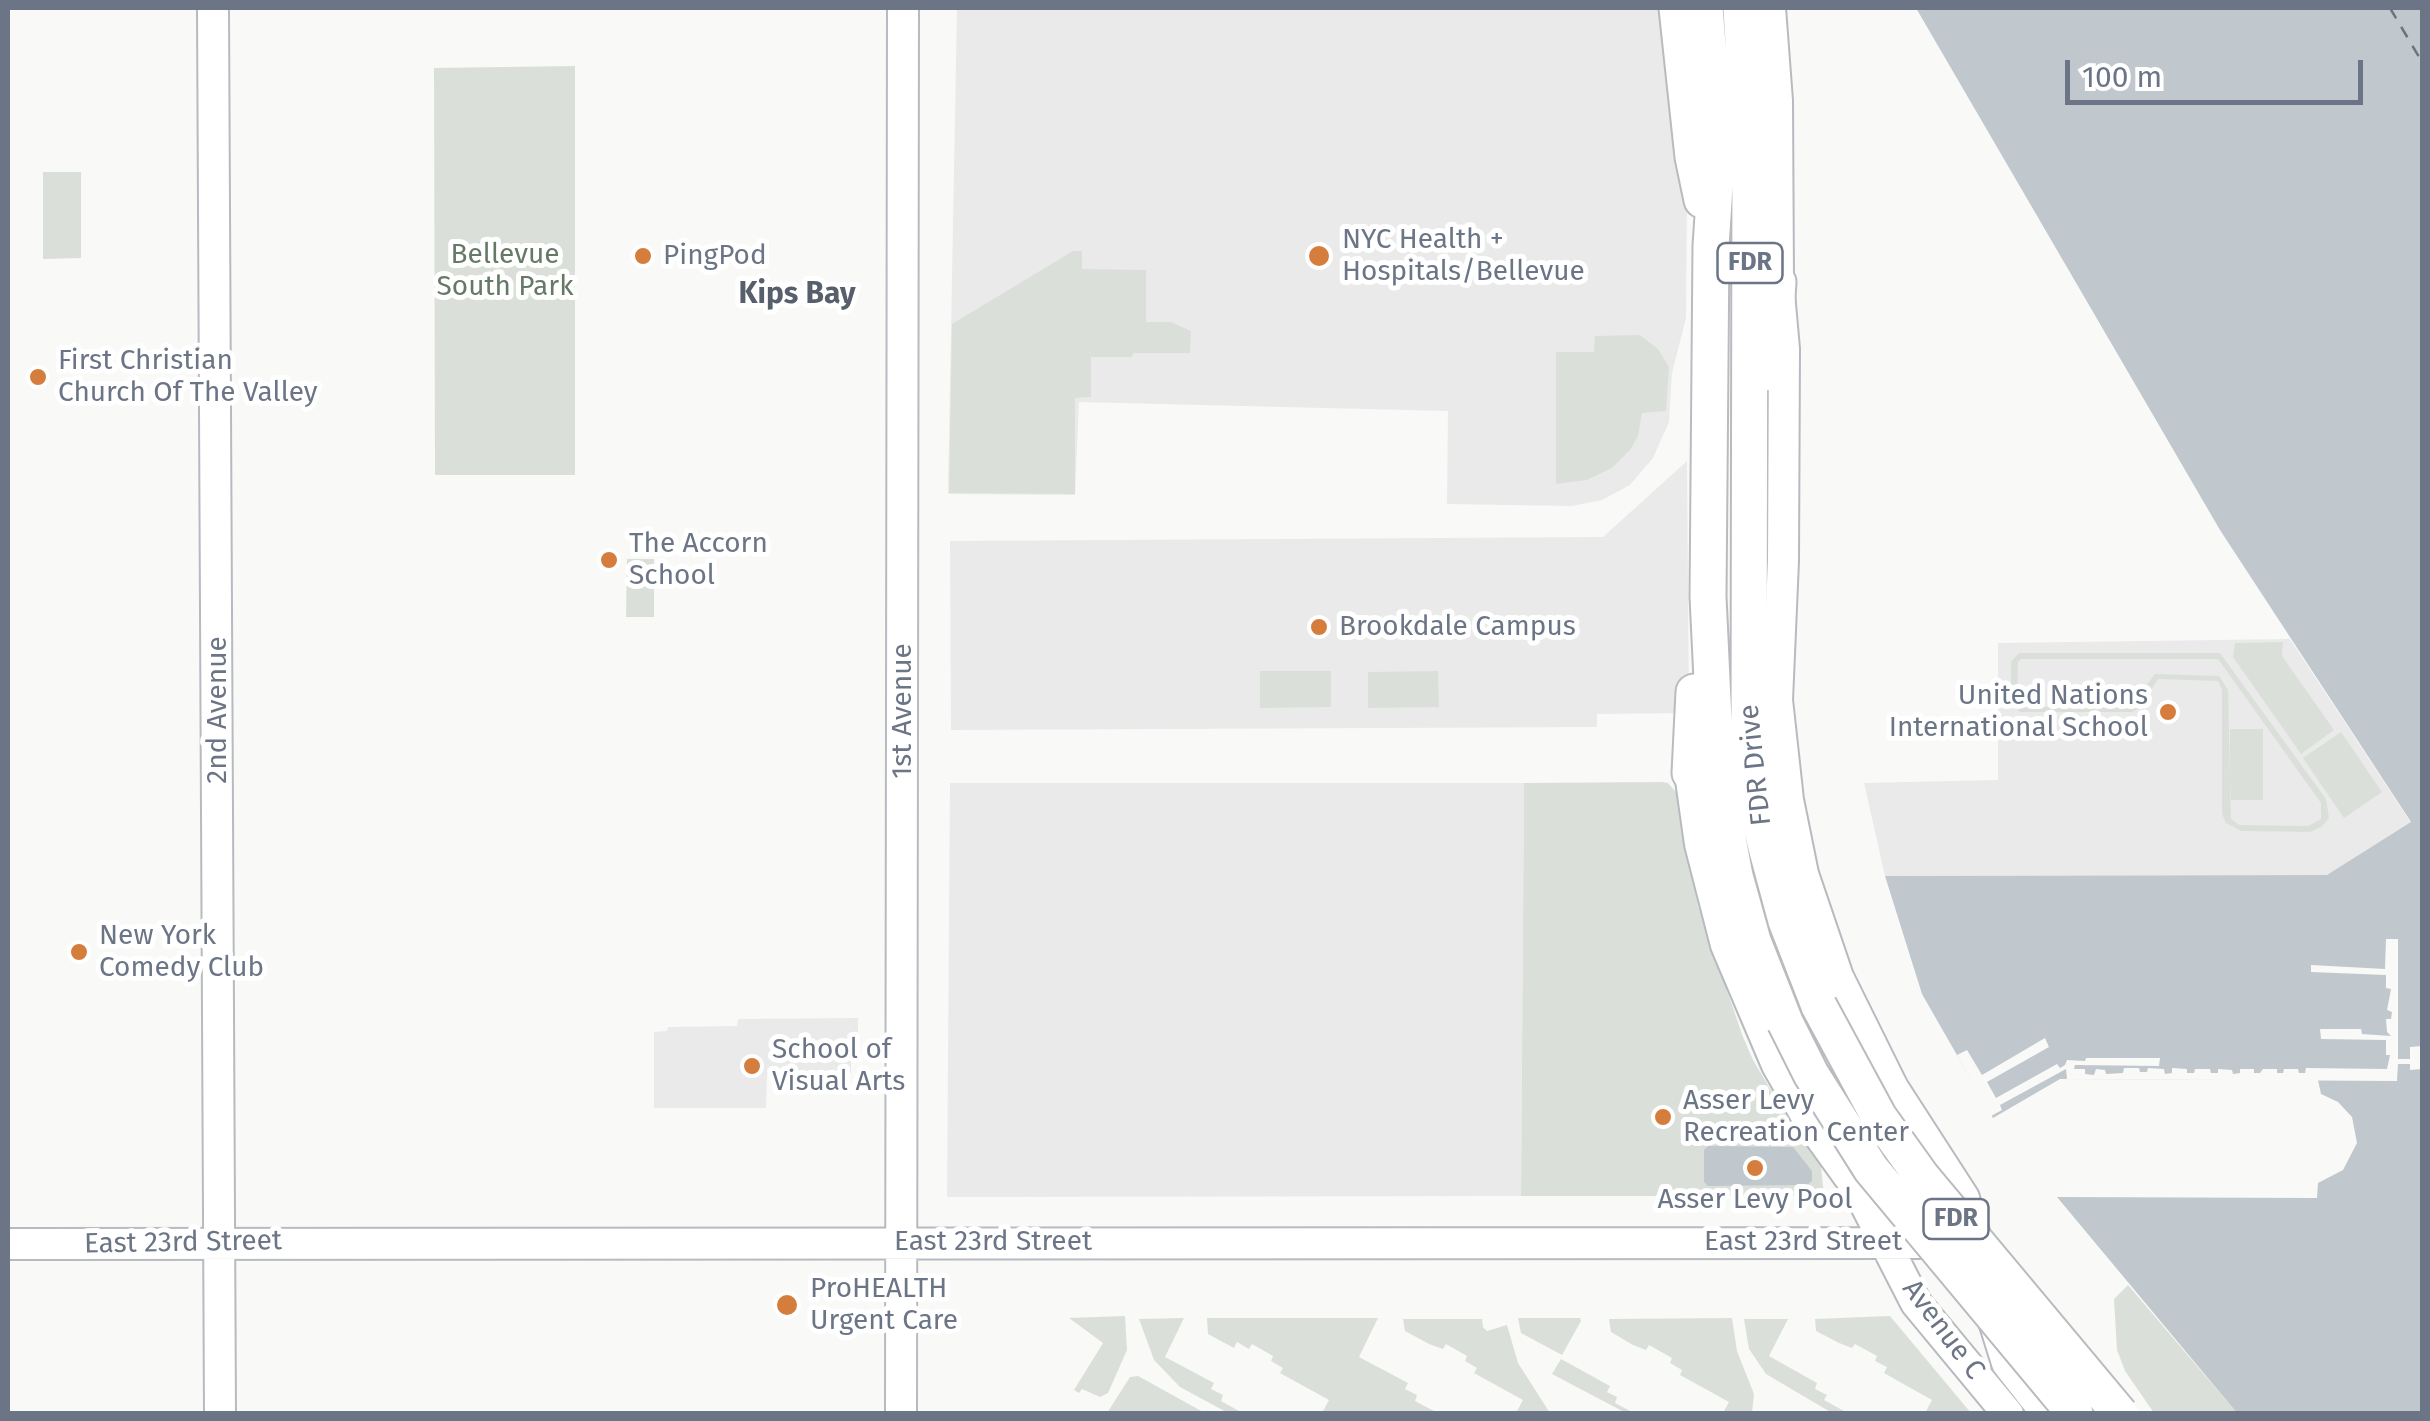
<!DOCTYPE html>
<html>
<head>
<meta charset="utf-8">
<style>
	body { margin:0 }
	#map { position:relative; width:2430px; height:1421px; overflow:hidden; background:#f9f9f8; font-family:"Fira Sans",sans-serif }
	canvas { display:block }
	.frame { position:absolute; inset:0; border:10px solid #6b7586; pointer-events:none }
	.scale { position:absolute; left:2065px; top:60px; width:298px; height:45px; box-sizing:border-box; border:5px solid #6b7586; border-top:0; padding-left:12px; font-size:30px; line-height:35px; white-space:nowrap; color:#6b7586; -webkit-text-stroke:8px #fff; paint-order:stroke }
</style>
</head>
<body>
<div id="map">
<canvas width="2430" height="1421"></canvas>
<div class="frame"></div>
<div class="scale">100 m</div>
</div>
<script>
const c = document.querySelector('canvas').getContext('2d');
c.lineJoin = 'round';
function fill(path, color) {
  c.fillStyle = color;
  c.fill(path, 'evenodd');
}
function toPath(rows) {
  const path = new Path2D();
  for (const r of rows) {
    path.moveTo(r[0], r[1]);
    for (let i = 2; i < r.length; i += 2) path.lineTo(r[i], r[i + 1]);
  }
  return path;
}
function strokePath(path, color, width, dash) {
  c.strokeStyle = color;
  c.lineWidth = width;
  c.lineCap = dash ? 'butt' : 'round';
  c.setLineDash(dash || []);
  c.stroke(path);
}
function drawText(font, color, halo, rows, align = 'center') {
  c.font = font + ' "Fira Sans",sans-serif';
  c.lineWidth = 10;
  c.setLineDash([]);
  c.textBaseline = 'middle';
  c.strokeStyle = halo;
  c.fillStyle = color;
  for (const [text, x, y, turn = 0] of rows) {
    c.save();
    c.translate(x, y);
    c.rotate((+turn || 0) * Math.PI / 180);
    c.textAlign = isNaN(turn) ? turn : align;
    if (halo) c.strokeText(text, 0, 0);
    c.fillText(text, 0, 0);
    c.restore();
  }
}
fill(toPath([
	[957,8,1666,8,1687,193,1686,318,1672,373,1669,422,1653,458,1630,485,1602,500,1572,506,1447,504,1448,411,1079,402,1075,495,948,494],
	[1687,461,1689,713,1597,714,1597,727,951,730,950,541,1603,537],
	[2290,639,2411,823,2337,872,2327,875,1885,876,1864,783,1998,780,1998,643],
	[950,783,1524,783,1521,1196,947,1197],
	[858,1018,858,1060,851,1060,851,1073,767,1074,766,1108,654,1108,654,1032,667,1031,668,1027,737,1026,738,1019]
]), '#eaeaeb');
fill(toPath([
	[575,66,575,475,435,475,434,68],
	[43,172,81,172,81,258,43,259],
	[1073,251,1082,251,1082,269,1146,270,1146,322,1171,322,1191,331,1190,353,1133,353,1132,357,1091,357,1091,397,1075,398,1075,494,949,493,952,324],
	[1640,335,1658,349,1669,367,1666,411,1642,413,1638,436,1630,450,1612,468,1587,480,1556,484,1556,352,1594,352,1595,336],
	[627,559,654,559,654,617,626,617],
	[2283,642,2282,656,2334,730,2301,754,2233,657,2235,643],
	[2019,653,2220,653,2326,799,2329,818,2321,827,2310,832,2241,831,2226,823,2222,814,2222,690,2218,681,2158,679,2140,708,2132,712,2020,712,2011,703,2011,662],
	[2021,659,2218,659,2321,803,2321,819,2308,826,2239,825,2231,819,2228,690,2219,676,2155,674,2130,707,2021,707,2017,703,2018,662],
	[1260,671,1331,671,1331,707,1260,708],
	[1438,671,1439,707,1368,708,1368,672],
	[2230,729,2263,729,2263,800,2230,800],
	[2341,732,2382,792,2344,818,2303,758],
	[1662,782,1668,783,1676,792,1698,906,1743,1037,1753,1060,1796,1132,1821,1166,1824,1196,1521,1196,1524,783],
	[2128,1285,2237,1413,2154,1413,2125,1371,2117,1350,2114,1299],
	[1125,1316,1127,1350,1108,1393,1100,1397,1082,1389,1079,1393,1074,1390,1103,1343,1069,1318],
	[1890,1316,1971,1413,1925,1413,1932,1400,1884,1373,1887,1367,1875,1361,1877,1356,1855,1344,1852,1348,1839,1343,1816,1331,1815,1319],
	[1184,1318,1165,1357,1214,1383,1211,1389,1223,1395,1221,1401,1239,1411,1238,1413,1228,1413,1180,1387,1154,1360,1139,1319],
	[1207,1318,1378,1318,1359,1357,1408,1383,1405,1389,1417,1395,1415,1401,1434,1411,1322,1413,1329,1400,1280,1373,1283,1368,1271,1361,1273,1356,1252,1344,1249,1349,1237,1342,1234,1348,1208,1334],
	[1518,1318,1580,1318,1581,1321,1562,1355,1521,1333],
	[1732,1318,1737,1351,1754,1394,1752,1413,1723,1413,1729,1402,1680,1375,1682,1370,1670,1363,1672,1358,1649,1345,1646,1350,1633,1345,1611,1332,1609,1319],
	[1403,1319,1482,1319,1483,1327,1487,1331,1507,1325,1518,1363,1550,1413,1516,1413,1523,1400,1474,1373,1477,1368,1465,1361,1467,1356,1446,1344,1443,1349,1429,1344,1405,1331],
	[1744,1319,1788,1319,1769,1356,1817,1383,1815,1389,1827,1395,1824,1400,1844,1411,1842,1413,1832,1413,1766,1374,1749,1349],
	[1561,1359,1610,1386,1607,1392,1617,1397,1615,1403,1634,1413,1626,1413,1552,1374],
	[1138,1376,1205,1413,1107,1413,1130,1377]
]), '#dae0d9');
fill(toPath([
	[1916,8,2422,8,2422,1413,2237,1413,2057,1197,2317,1198,2318,1183,2343,1170,2357,1143,2352,1117,2338,1102,2321,1094,2318,1080,2060,1079,1993,1118,1922,994,1885,876,2327,875,2411,822,2220,530],
	[1708,1146,1793,1147,1812,1171,1812,1181,1807,1185,1708,1186,1704,1182,1704,1150]
]), '#c0c7cd');
fill(toPath([
	[2386,939,2398,939,2398,1059,2410,1059,2410,1047,2422,1046,2422,1069,2410,1070,2410,1064,2398,1064,2397,1081,2067,1079,2066,1069,2000,1105,2002,1110,1991,1116,1957,1055,1967,1050,1982,1075,2045,1038,2049,1047,1987,1082,1996,1098,2057,1064,2060,1068,2065,1065,2067,1060,2085,1061,2086,1058,2160,1058,2159,1066,2075,1065,2074,1069,2085,1069,2085,1074,2094,1075,2096,1069,2105,1070,2106,1074,2123,1073,2124,1068,2139,1068,2140,1072,2147,1072,2148,1068,2164,1069,2165,1074,2172,1073,2172,1068,2187,1069,2187,1073,2194,1073,2195,1069,2210,1069,2211,1073,2218,1073,2218,1069,2232,1070,2233,1074,2240,1073,2240,1069,2254,1069,2254,1073,2260,1073,2263,1069,2277,1069,2277,1073,2283,1073,2284,1069,2298,1069,2299,1073,2305,1073,2306,1068,2387,1069,2390,1055,2386,1055,2386,1040,2321,1039,2320,1029,2361,1029,2362,1034,2391,1036,2387,1032,2386,1019,2391,1019,2392,1012,2387,1010,2391,989,2386,988,2386,975,2311,972,2311,965,2385,969]
]), '#f9f9f8');
strokePath(toPath([
	[2390,8,2422,62]
]), '#677581', 2.5, [12, 10]);
const major = toPath([
	[213,8,220,1414],
	[1770,8,1777,101,1778,282,1784,349,1783,561,1777,700,1788,800,1803,874,1838,977,1893,1088,1964,1198,1976,1239],
	[1690,773,1700,844,1726,945,1777,1065,1811,1124,1857,1188,1916,1303,2008,1414],
	[8,1244,1918,1243,1949,1237],
	[1993,1318,2007,1363,2047,1414],
	[901,1414,903,8]
]);
const highway = toPath([
	[1677,8,1693,157,1702,200],
	[1705,8,1717,156,1711,246,1708,597,1715,741,1722,806,1735,876,1753,941,1785,1022],
	[1741,8,1750,160,1749,731,1757,808,1766,847,1786,921,1819,1006],
	[1772,373,1778,282],
	[1690,773,1694,692]
]);
strokePath(major, '#b7babf', 34);
strokePath(highway, '#b9bbbf', 39);
strokePath(major, '#fff', 30);
strokePath(highway, '#fff', 35);
const highwayBridge = toPath([
	[1819,1006,1879,1117,1922,1177,2120,1414],
	[1785,1022,1811,1074,1871,1169,2075,1414]
]);
strokePath(highwayBridge, '#b9bbbf', 39, []);
strokePath(highwayBridge, '#fff', 35);
for (const [x, y, r, color] of [
	[643,256,10,"#d57d3c"],
	[1319,256,12,"#d57d3c"],
	[38,377,10,"#d57d3c"],
	[609,560,10,"#d57d3c"],
	[1319,627,10,"#d57d3c"],
	[2168,712,10,"#d57d3c"],
	[79,952,10,"#d57d3c"],
	[752,1066,10,"#d57d3c"],
	[1663,1117,10,"#d57d3c"],
	[1755,1168,10,"#d57d3c"],
	[787,1305,12,"#d57d3c"]
]) {
  const dot = new Path2D();
  dot.arc(x, y, r, 0, 2 * Math.PI);
  c.fillStyle = color;
  c.fill(dot);
  strokePath(dot, '#fff', 4);
}
for (const [x, y, w] of [
	[1750,263,65],
	[1956,1219,65]
]) {
  const box = new Path2D();
  box.roundRect(x - w / 2, y - 20, w, 40, 8);
  c.fillStyle = '#fff';
  c.fill(box);
  strokePath(box, '#6b7586', 2.5);
}
drawText('bold 25px', '#6b7586', null, [
	["FDR",1750,263],
	["FDR",1956,1219]
]);
drawText('28px', '#6b7586', '#fff', [
	["NYC Health +",1342,240],
	["Hospitals/Bellevue",1342,272],
	["PingPod",663,256],
	["First Christian",58,361],
	["Church Of The Valley",58,393],
	["The Accorn",629,544],
	["School",629,576],
	["Brookdale Campus",1339,627],
	["United Nations",2148,696,"right"],
	["International School",2148,728,"right"],
	["New York",99,936],
	["Comedy Club",99,968],
	["School of",772,1050],
	["Visual Arts",772,1082],
	["Asser Levy",1683,1101],
	["Recreation Center",1683,1133],
	["Asser Levy Pool",1755,1200,"center"],
	["ProHEALTH",810,1289],
	["Urgent Care",810,1321]
], 'left');
drawText('28px', '#667966', '#fff', [
	["Bellevue",505,255],
	["South Park",505,287]
]);
drawText('28px', '#6b7586', '#fff', [
	["2nd Avenue",218,710,-90],
	["1st Avenue",903,711,-90],
	["FDR Drive",1756,765,-96],
	["East 23rd Street",993,1242],
	["East 23rd Street",1803,1242],
	["East 23rd Street",183,1243,-1],
	["Avenue C",1943,1330,53]
]);
drawText('bold 30px', '#585f6c', '#fff', [
	["Kips Bay",797,295]
]);
</script>
</body>
</html>
